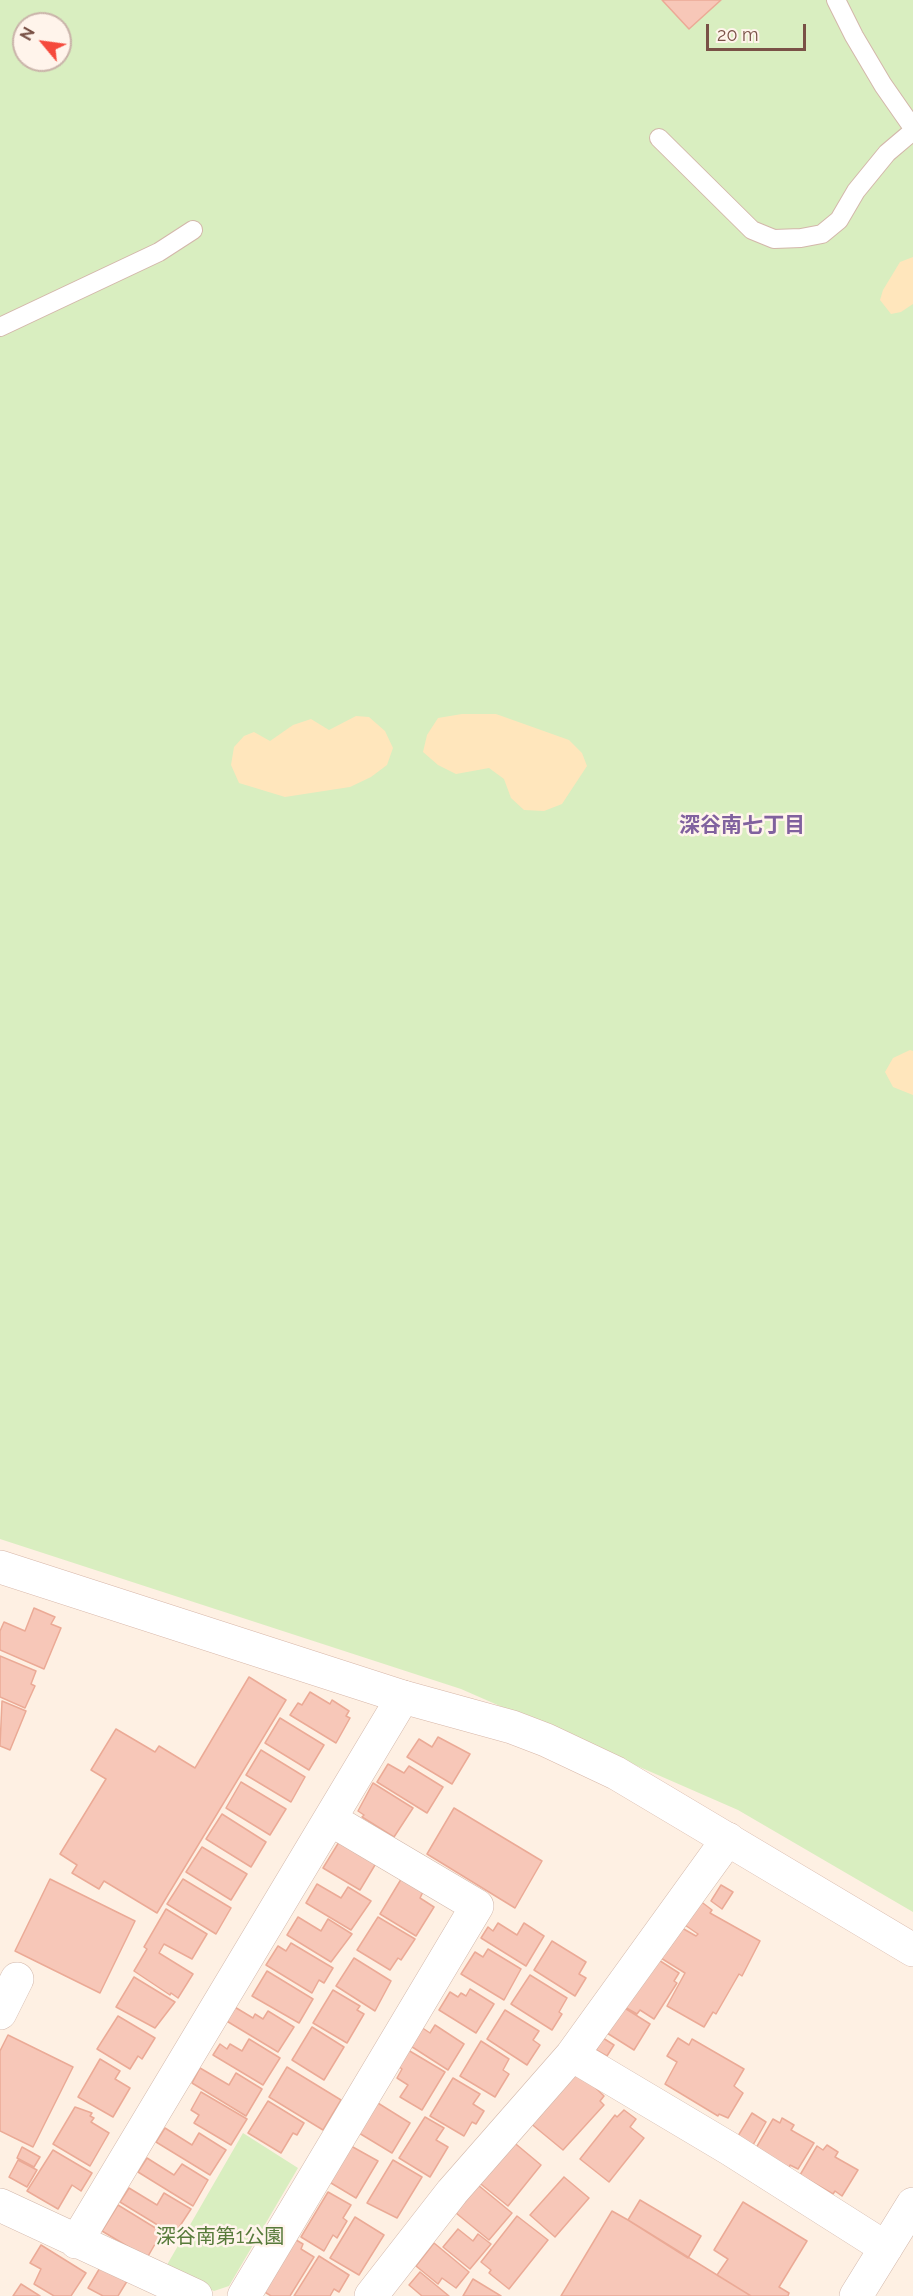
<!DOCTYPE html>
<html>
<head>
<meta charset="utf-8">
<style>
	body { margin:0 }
	#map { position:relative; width:913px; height:2296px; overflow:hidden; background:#fef0e3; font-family:Raleway,sans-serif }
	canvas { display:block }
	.north { position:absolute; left:12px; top:12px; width:60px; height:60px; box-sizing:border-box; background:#fff4eb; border:2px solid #c9b3a9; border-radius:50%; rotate:299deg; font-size:16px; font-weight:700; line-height:24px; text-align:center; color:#795146 }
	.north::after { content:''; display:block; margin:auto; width:21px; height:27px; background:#f54a3c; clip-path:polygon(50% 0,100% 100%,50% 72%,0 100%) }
	.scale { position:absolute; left:706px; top:24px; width:100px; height:27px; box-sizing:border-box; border:3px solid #795146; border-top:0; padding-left:8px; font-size:18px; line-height:21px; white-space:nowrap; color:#795146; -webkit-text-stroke:4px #fff4eb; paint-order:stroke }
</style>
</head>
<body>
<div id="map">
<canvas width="913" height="2296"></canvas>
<div class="north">N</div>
<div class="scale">20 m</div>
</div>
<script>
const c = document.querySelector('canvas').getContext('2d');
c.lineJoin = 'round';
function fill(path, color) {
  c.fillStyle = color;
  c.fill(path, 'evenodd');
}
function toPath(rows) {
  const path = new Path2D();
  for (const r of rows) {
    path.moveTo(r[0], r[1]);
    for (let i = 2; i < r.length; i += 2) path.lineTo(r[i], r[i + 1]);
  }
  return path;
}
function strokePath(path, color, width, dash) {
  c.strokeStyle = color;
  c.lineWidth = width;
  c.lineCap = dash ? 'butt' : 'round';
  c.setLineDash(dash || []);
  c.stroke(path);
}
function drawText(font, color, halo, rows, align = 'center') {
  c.font = font + ' Raleway,"Noto Sans JP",sans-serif';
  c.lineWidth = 5;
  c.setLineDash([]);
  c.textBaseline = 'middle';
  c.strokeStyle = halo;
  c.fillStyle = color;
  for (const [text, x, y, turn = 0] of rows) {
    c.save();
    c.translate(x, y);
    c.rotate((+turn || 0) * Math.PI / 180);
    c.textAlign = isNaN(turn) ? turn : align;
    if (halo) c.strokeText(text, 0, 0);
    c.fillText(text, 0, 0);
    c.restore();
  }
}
fill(toPath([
	[0,0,913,0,913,1912,738,1810,461,1689,0,1539],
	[24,24,60,24,60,60,24,60],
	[243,2133,298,2168,229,2286,214,2291,164,2270]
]), '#d9eec0');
fill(toPath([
	[913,257,913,304,901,312,891,314,880,300,883,290,900,262],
	[462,714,496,714,569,740,582,753,587,766,562,804,544,811,524,810,511,798,504,779,489,768,456,774,438,765,423,752,427,735,438,718],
	[356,716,369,717,385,731,393,748,387,765,371,777,350,787,285,797,239,783,231,765,234,747,244,736,254,732,270,741,293,725,311,719,329,730],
	[910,1050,913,1051,913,1095,893,1087,885,1072,893,1058]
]), '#ffe6bc');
const building = toPath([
	[662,0,721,0,689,29,662,0],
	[34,1608,55,1617,51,1624,61,1628,44,1669,0,1650,0,1631,4,1622,25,1631,34,1608],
	[0,1656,36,1671,31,1684,35,1686,25,1708,0,1697,0,1656],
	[249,1677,286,1700,157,1913,104,1881,99,1889,72,1873,77,1865,60,1854,106,1779,91,1770,116,1729,155,1752,159,1746,195,1768,249,1677],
	[310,1692,330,1704,332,1700,349,1711,346,1716,350,1718,336,1743,290,1715,298,1703,302,1705,310,1692],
	[2,1701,26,1711,10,1750,0,1746,2,1701],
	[280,1718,324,1745,309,1770,265,1743,280,1718],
	[438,1737,470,1754,452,1784,407,1757,419,1739,432,1747,438,1737],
	[261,1750,305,1777,291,1802,246,1775,261,1750],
	[388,1764,404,1773,409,1766,443,1787,427,1813,377,1782,388,1764],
	[241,1782,286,1809,270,1835,226,1808,241,1782],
	[373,1783,413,1808,394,1837,362,1817,364,1815,358,1811,373,1783],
	[454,1808,542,1861,515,1908,427,1854,454,1808],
	[222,1814,266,1842,251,1867,206,1839,222,1814],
	[339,1842,378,1860,360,1890,323,1868,339,1842],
	[202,1847,247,1874,231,1900,186,1872,202,1847],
	[403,1876,424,1890,420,1898,434,1907,416,1936,380,1914,403,1876],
	[50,1879,135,1921,100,1993,15,1951,50,1879],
	[183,1879,231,1908,216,1934,167,1904,183,1879],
	[317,1884,341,1898,348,1887,371,1901,351,1930,306,1903,317,1884],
	[721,1885,733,1892,722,1909,711,1901,721,1885],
	[695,1897,712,1910,710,1913,760,1941,742,1976,739,1974,716,2014,713,2012,704,2027,667,2006,685,1973,656,1955,682,1928,696,1936,698,1934,679,1921,695,1897],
	[166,1909,207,1934,192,1959,164,1944,159,1953,193,1974,178,1998,171,1993,170,1995,134,1971,147,1949,144,1947,166,1909],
	[298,1917,321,1931,328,1919,352,1934,331,1962,287,1935,298,1917],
	[378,1917,415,1939,401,1960,398,1958,390,1970,357,1950,378,1917],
	[498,1923,517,1935,524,1923,544,1936,526,1966,481,1938,488,1927,493,1931,498,1923],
	[552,1941,586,1962,579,1974,586,1978,575,1996,534,1970,552,1941],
	[291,1943,333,1968,324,1983,319,1980,312,1993,266,1965,278,1946,286,1951,291,1943],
	[488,1949,521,1969,504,2000,461,1974,475,1952,483,1957,488,1949],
	[654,1957,679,1973,674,1981,677,1983,654,2019,640,2010,637,2014,623,2006,654,1957],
	[354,1958,391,1981,375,2011,336,1986,354,1958],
	[267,1971,313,1999,299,2023,252,1996,267,1971],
	[530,1975,567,1998,559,2012,562,2014,552,2030,511,2004,530,1975],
	[134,1977,175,2002,155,2028,116,2007,134,1977],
	[470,1989,494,2004,476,2033,439,2010,450,1992,458,1997,461,1993,466,1996,470,1989],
	[333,1990,360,2006,357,2010,364,2014,347,2043,313,2023,333,1990],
	[233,2006,253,2018,255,2014,263,2019,268,2011,294,2027,278,2052,225,2020,233,2006],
	[623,2007,650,2024,634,2050,607,2033,623,2007],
	[505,2010,539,2031,533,2040,540,2045,527,2065,487,2039,505,2010],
	[118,2016,155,2038,142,2059,138,2056,130,2069,97,2049,118,2016],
	[418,2025,430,2033,435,2025,464,2044,448,2070,406,2043,418,2025],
	[312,2027,344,2047,324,2080,292,2060,312,2027],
	[8,2035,73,2067,33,2147,0,2131,0,2051,8,2035],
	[603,2038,614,2045,607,2056,596,2050,603,2038],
	[678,2038,689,2045,692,2039,744,2069,734,2086,743,2093,728,2118,719,2114,718,2116,665,2084,677,2062,667,2056,678,2038],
	[249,2039,280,2058,263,2085,213,2055,220,2044,227,2049,230,2044,242,2051,249,2039],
	[481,2041,509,2059,503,2070,509,2074,495,2097,460,2076,481,2041],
	[408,2050,445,2072,422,2110,400,2097,408,2085,397,2078,402,2069,398,2066,408,2050],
	[100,2059,120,2071,115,2079,130,2088,113,2117,78,2097,100,2059],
	[287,2067,341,2100,323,2130,269,2097,287,2067],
	[200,2068,229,2085,236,2073,262,2089,246,2116,192,2083,200,2068],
	[578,2071,604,2096,600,2101,604,2105,563,2150,529,2122,578,2071],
	[453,2078,480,2094,473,2104,484,2111,476,2124,472,2122,464,2136,430,2116,453,2078],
	[201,2092,247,2119,231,2145,194,2123,199,2115,191,2110,201,2092],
	[373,2100,410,2123,392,2153,354,2130,373,2100],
	[268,2101,304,2123,297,2135,293,2133,281,2153,248,2133,268,2101],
	[75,2107,92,2113,90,2116,94,2118,91,2122,109,2133,90,2166,53,2144,75,2107],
	[624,2110,636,2119,630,2127,644,2138,609,2182,580,2159,615,2115,617,2117,624,2110],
	[752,2113,766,2122,753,2145,738,2136,752,2113],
	[425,2117,444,2128,436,2140,448,2147,430,2177,399,2158,425,2117],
	[782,2118,794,2125,791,2130,814,2143,798,2169,790,2165,789,2168,756,2148,773,2119,780,2123,782,2118],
	[165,2128,192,2145,199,2133,226,2150,210,2175,156,2142,165,2128],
	[511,2140,541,2165,508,2206,477,2181,511,2140],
	[827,2145,838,2152,835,2157,858,2170,842,2196,835,2191,833,2194,800,2175,817,2146,823,2150,827,2145],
	[351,2146,378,2161,356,2198,326,2180,351,2146],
	[22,2147,40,2157,34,2167,17,2158,22,2147],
	[53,2150,92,2173,81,2191,72,2185,58,2209,27,2191,53,2150],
	[147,2158,174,2175,182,2164,208,2180,193,2206,138,2172,147,2158],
	[18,2160,37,2170,27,2187,9,2177,18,2160],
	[393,2160,422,2177,397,2218,367,2203,393,2160],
	[564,2177,589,2198,555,2237,530,2215,564,2177],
	[478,2185,512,2213,489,2240,456,2213,478,2185],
	[129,2188,157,2205,164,2193,191,2209,174,2235,120,2202,129,2188],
	[328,2192,351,2205,343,2218,347,2221,337,2238,333,2235,324,2251,301,2237,328,2192],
	[640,2200,701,2236,688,2258,628,2220,640,2200],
	[743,2202,807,2241,779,2287,789,2293,788,2296,751,2296,717,2275,728,2259,714,2250,743,2202],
	[118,2205,162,2232,147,2258,102,2231,118,2205],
	[612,2211,628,2220,751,2296,561,2296,612,2211],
	[517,2216,548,2240,509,2289,489,2273,491,2270,481,2262,517,2216],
	[355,2217,384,2235,359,2275,330,2258,355,2217],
	[458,2229,473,2241,478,2234,491,2244,470,2269,443,2247,458,2229],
	[291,2237,303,2244,301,2249,314,2257,290,2296,271,2296,260,2289,291,2237],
	[434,2243,469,2272,456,2288,442,2278,438,2284,416,2266,434,2243],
	[41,2245,86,2273,71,2296,54,2296,34,2284,41,2269,30,2263,41,2245],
	[319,2256,349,2275,339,2292,334,2289,330,2296,294,2296,319,2256],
	[101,2266,129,2278,118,2296,103,2296,88,2288,101,2266],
	[420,2272,449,2296,422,2296,409,2285,420,2272],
	[473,2279,501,2296,463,2296,473,2279],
	[21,2284,40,2296,13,2296,21,2284]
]);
fill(building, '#f7c7b8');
strokePath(building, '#ebaa96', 1.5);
const lane = toPath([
	[836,0,854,36,883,85,913,128],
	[659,138,752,230,774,239,801,238,822,234,839,220,856,191,887,153,913,131],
	[0,327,159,252,193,230]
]);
const street = toPath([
	[0,2013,17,1979],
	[572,2055,730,2149,886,2248],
	[0,2205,196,2296],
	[76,2242,403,1697],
	[244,2296,477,1906,330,1819],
	[371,2296,452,2192,572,2055,728,1839],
	[856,2296,913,2204]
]);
const secondary = toPath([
	[0,1567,403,1697,512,1727,546,1740,616,1773,913,1950]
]);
strokePath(lane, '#d3b7aa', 20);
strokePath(street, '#d3b7aa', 34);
strokePath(secondary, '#d7b6a8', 34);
strokePath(lane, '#fff', 18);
strokePath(street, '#fff', 33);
strokePath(secondary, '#fff', 33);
drawText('20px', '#577a3a', '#fff4eb', [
	["深谷南第1公園",220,2237]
]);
drawText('bold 21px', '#80619e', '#fff4eb', [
	["深谷南七丁目",742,826]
]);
</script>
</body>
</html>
